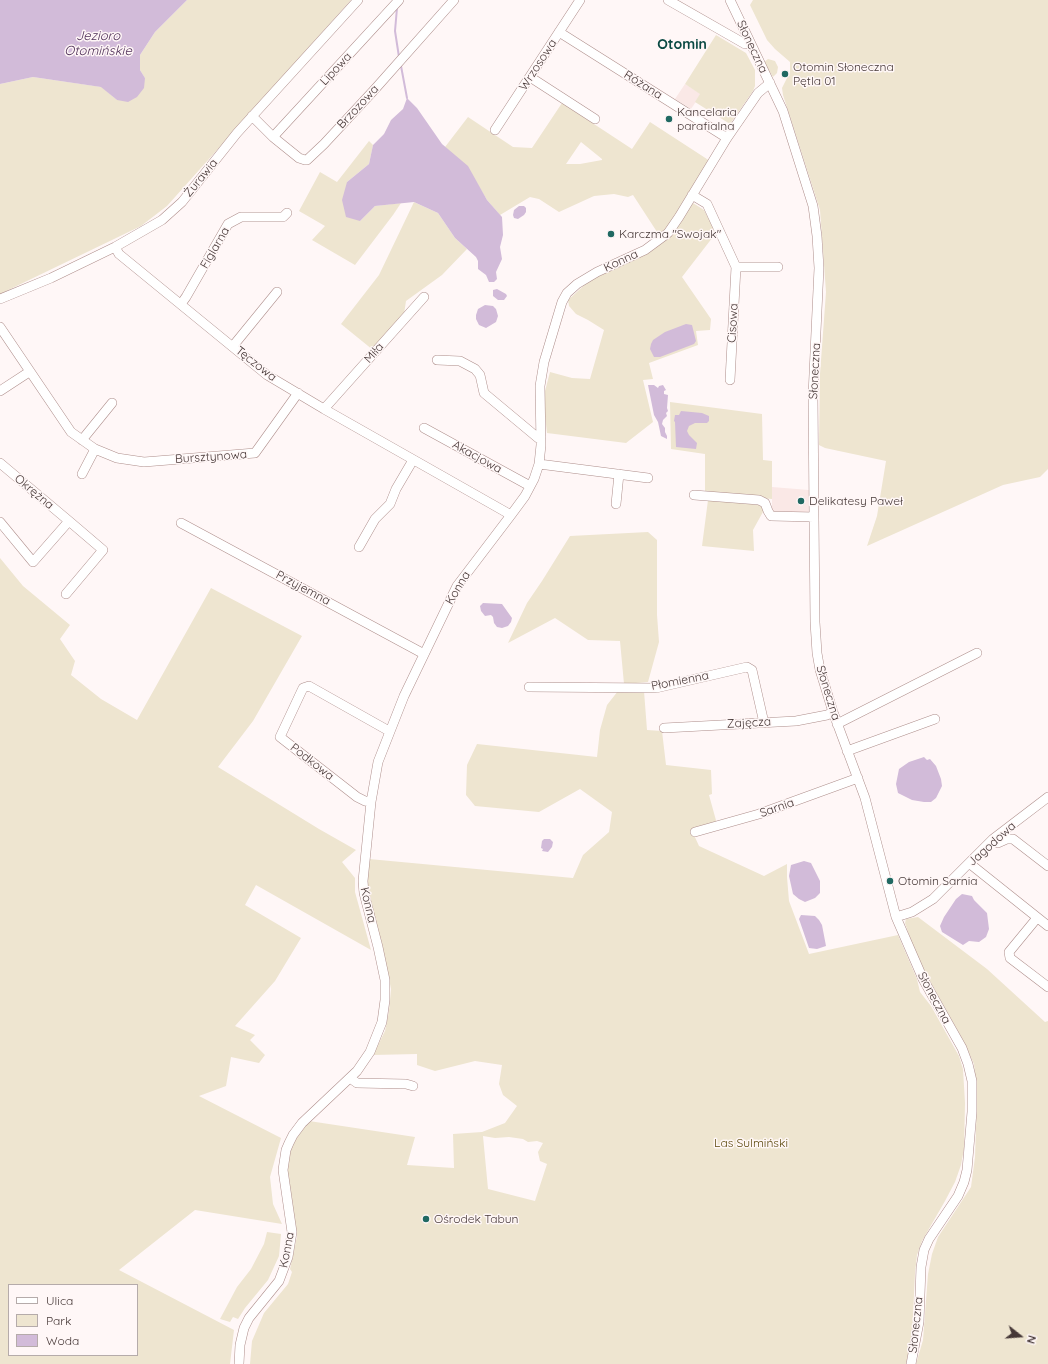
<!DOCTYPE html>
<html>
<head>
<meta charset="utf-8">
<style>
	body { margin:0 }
	#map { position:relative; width:1048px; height:1364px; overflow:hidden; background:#fff7f7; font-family:Quicksand,sans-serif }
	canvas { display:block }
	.legend { position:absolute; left:8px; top:1284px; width:130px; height:72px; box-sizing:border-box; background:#fff7f7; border:1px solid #b5abaa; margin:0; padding:5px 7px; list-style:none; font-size:12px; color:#463837 }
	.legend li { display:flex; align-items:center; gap:8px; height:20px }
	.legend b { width:20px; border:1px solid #b5abaa }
	.north { position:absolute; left:1000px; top:1316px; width:40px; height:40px; -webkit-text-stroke:3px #fff7f7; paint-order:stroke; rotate:107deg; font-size:11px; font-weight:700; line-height:16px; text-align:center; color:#463837 }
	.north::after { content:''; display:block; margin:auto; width:14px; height:18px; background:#463837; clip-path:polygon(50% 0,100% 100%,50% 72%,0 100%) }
</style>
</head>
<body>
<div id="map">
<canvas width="1048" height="1364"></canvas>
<ul class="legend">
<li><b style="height:5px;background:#fff"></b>Ulica</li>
<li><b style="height:11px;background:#eee5d0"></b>Park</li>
<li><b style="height:11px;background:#d2bbd9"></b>Woda</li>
</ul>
<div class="north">N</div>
</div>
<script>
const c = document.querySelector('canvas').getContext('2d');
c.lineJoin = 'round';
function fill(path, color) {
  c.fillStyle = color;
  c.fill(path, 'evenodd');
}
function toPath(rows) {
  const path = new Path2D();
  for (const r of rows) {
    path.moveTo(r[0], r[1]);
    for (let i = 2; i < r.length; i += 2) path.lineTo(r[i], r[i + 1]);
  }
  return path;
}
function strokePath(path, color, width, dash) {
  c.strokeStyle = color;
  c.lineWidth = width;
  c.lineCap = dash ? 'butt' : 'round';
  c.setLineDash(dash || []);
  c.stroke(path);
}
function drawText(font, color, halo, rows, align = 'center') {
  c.font = font + ' Quicksand,sans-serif';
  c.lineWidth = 3;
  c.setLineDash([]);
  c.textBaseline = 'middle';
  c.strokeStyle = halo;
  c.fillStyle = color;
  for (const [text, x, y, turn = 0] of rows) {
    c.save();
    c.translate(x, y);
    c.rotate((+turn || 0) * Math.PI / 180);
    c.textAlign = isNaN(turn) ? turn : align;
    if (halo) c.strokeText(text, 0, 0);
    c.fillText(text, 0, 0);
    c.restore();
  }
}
fill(toPath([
	[685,84,701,94,691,109,675,99],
	[772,487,809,490,809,514,772,512]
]), '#fae8e6');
fill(toPath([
	[187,0,351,0,167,206,141,226,0,294,0,84,33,77,102,87,117,100,145,78,140,70,140,55,155,32],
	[753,0,1048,0,1048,469,1040,477,1003,485,867,546,877,516,886,461,825,448,819,445,820,374,826,292,820,210,783,95,782,88,790,72,790,62,775,49,767,40,750,5],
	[716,35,746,53,755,70,755,86,753,91,730,124,695,102,700,94,685,84],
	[768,59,775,61,778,67,777,73,773,77,764,62],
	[562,103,632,149,650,122,710,161,667,229,659,235,633,195,628,197,614,194,594,196,559,212,539,199,530,197,500,215,487,200,475,180,445,147,468,117,513,147,532,148],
	[581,142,602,159,602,160,580,164,566,164],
	[369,141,373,145,369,164,347,182,360,221,375,206,401,203,393,215,355,265,312,240,325,226,299,211,320,172,337,182],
	[414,202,438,213,455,238,467,249,442,275,406,301,404,314,373,350,341,324,379,275],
	[693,203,704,210,716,233,682,277,711,319,710,330,696,331,698,345,649,363,653,379,643,380,653,422,626,443,547,433,544,408,545,391,550,372,572,378,590,379,604,330,588,320,576,314,569,306,568,300,590,280,652,249,673,234],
	[670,402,762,414,763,460,772,461,772,499,705,493,705,454,671,449],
	[708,500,761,505,764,510,753,530,754,551,702,546],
	[648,532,657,540,657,615,659,642,648,682,624,684,620,641,588,640,555,618,508,643,527,603,542,581,570,536],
	[0,558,23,586,70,625,60,639,75,661,71,675,101,699,137,720,211,588,302,636,253,721,218,767,319,829,356,850,342,862,355,878,355,892,371,950,256,885,245,905,301,938,275,981,235,1026,255,1035,250,1040,265,1055,259,1063,231,1057,226,1086,199,1096,281,1138,270,1177,273,1204,282,1224,195,1210,119,1270,234,1330,230,1364,0,1364],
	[9,1285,137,1285,137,1355,9,1355],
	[618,691,644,691,647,730,662,731,666,765,711,770,712,794,709,795,717,824,694,835,699,846,764,876,787,864,787,877,789,901,809,954,898,935,917,979,920,992,931,1006,959,1056,963,1069,965,1103,964,1149,961,1165,955,1182,945,1201,922,1241,917,1255,915,1273,912,1337,906,1364,250,1364,252,1341,264,1313,288,1284,292,1272,290,1269,297,1236,287,1173,289,1153,293,1143,309,1121,415,1137,407,1165,454,1168,453,1134,482,1132,505,1123,517,1106,503,1095,499,1084,502,1065,475,1061,435,1071,417,1065,417,1054,373,1055,385,1031,389,1011,391,989,385,959,366,889,369,859,573,878,583,855,609,832,612,812,580,789,539,812,475,806,466,795,467,765,477,744,597,757,600,730,607,705],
	[483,1136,495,1138,509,1137,523,1139,528,1142,537,1141,543,1143,538,1152,540,1161,547,1164,535,1201,488,1189],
	[918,917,987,969,1045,1022,1048,1021,1048,1364,916,1364,923,1340,928,1274,932,1254,938,1237,971,1187,975,1157,977,1099,974,1064,964,1042,916,956,905,923,906,919],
	[267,1232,281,1234,279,1256,268,1280,245,1308,238,1319,233,1317,230,1322,220,1319,237,1287,251,1269,264,1244]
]), '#eee5d0');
fill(toPath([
	[0,0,187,0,155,32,140,55,140,70,145,78,144,88,137,97,128,102,117,100,101,87,33,77,0,84],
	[407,98,417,108,442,144,468,166,487,200,502,217,503,235,500,247,502,259,496,272,497,279,494,282,489,282,486,275,478,269,478,261,476,257,455,238,438,213,414,202,375,206,360,221,346,217,342,200,347,182,369,164,373,145,384,134,391,120,403,109],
	[519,206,524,206,526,208,526,212,524,215,518,219,514,218,513,215,514,210],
	[497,289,506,294,507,296,504,300,498,300,493,296,493,290],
	[485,305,493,306,496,309,498,316,496,322,486,328,479,325,476,319,476,315,478,309],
	[686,324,692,325,696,341,694,344,660,357,654,357,650,349,651,344,653,340,665,332],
	[648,385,654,385,658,388,659,386,663,385,666,390,664,391,664,394,668,395,667,408,668,411,666,413,667,416,663,420,662,424,665,428,665,432,667,436,667,439,661,436,658,422,654,415],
	[681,411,702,413,709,416,709,421,707,423,695,423,689,426,687,431,689,435,697,443,696,449,676,447,675,422,674,421,675,415,679,415],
	[483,603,502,604,512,618,511,622,508,626,502,628,497,627,494,623,493,617,491,615,485,616,481,611,480,606],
	[924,757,927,760,930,759,936,766,941,779,942,786,936,798,931,802,924,802,912,800,898,793,896,784,899,769,909,762],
	[544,839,550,839,553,842,552,847,548,852,542,851,543,849,541,848,542,841],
	[804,861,811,863,820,881,820,893,815,898,805,902,799,899,793,894,789,876,791,865],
	[962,894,972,896,974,900,987,913,989,929,986,937,979,942,969,941,963,945,942,932,940,926,944,917,956,899],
	[801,915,815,916,819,920,822,925,826,946,817,949,809,948,799,919]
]), '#d2bbd9');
strokePath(toPath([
	[397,8,395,31,399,57],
	[401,66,407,98]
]), '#d2bbd9', 2);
const minor = toPath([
	[668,0,745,44,750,42],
	[730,0,783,111,813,206,817,236,819,268,813,395,814,517,815,622,817,653,820,670,833,712,865,798,896,917,923,979,962,1048,968,1064,972,1081,972,1112,967,1170,964,1182,958,1196,929,1239,924,1250,921,1267,919,1322,911,1364],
	[559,32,727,138],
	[530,77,595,119],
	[252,116,273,137,299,158,305,160,307,160,324,144,375,89,454,0],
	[495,130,580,0],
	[273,137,399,0],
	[692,195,707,204,736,267,730,380],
	[115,247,119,254,267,375,324,409,511,515],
	[736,267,778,267],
	[0,299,51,278,115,247,162,220,182,202,237,133,358,0],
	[181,304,186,297,228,224,241,217,283,217,287,213],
	[0,327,71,432,95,449,117,458,144,462,255,453,298,393],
	[233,346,277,292],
	[437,360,460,361,475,369,480,375,484,393,538,438,541,437],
	[0,391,29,372],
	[324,409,424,297],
	[424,428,530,486],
	[82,440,112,403],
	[0,463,69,521,33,562,0,522],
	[539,464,648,478],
	[82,474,95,449],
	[694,495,759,500,765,503,768,511,771,516,814,517],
	[616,504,619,474],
	[181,523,424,654],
	[359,547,375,519,390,504,396,489,413,460],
	[66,594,103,550,69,521],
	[529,687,656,688,747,667,752,670,764,723],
	[837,724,977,653],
	[664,728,796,721,827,715,833,712],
	[847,751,935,719],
	[371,802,365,801,357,797,280,737,303,688,309,686,389,731],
	[695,832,759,814,858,778],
	[993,839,998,843,1007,839,1013,839,1048,866],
	[969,863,1048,926],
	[896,917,912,912,933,899,993,839,1048,797],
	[1037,918,1009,952,1010,958,1048,987],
	[350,1078,357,1083,406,1084,413,1086],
	[239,1364,240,1345,244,1328,249,1318,279,1281,288,1257,292,1232,283,1170,286,1150,289,1143,293,1135,302,1123,357,1071,370,1052,382,1022,385,1000,385,980,378,947,364,893,363,881,371,802,378,762,404,696,457,586,511,515,525,496,534,479,539,464,541,445,540,386,544,362,562,302,567,293,577,284,597,272,645,250,668,233,679,217,727,138,758,93,770,83]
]);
strokePath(minor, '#ae8e8b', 10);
strokePath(minor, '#fff', 9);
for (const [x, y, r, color] of [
	[785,74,4,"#206962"],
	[669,119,4,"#206962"],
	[611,234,4,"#206962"],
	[801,501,4,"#206962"],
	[890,881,4,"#206962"],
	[426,1219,4,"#206962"]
]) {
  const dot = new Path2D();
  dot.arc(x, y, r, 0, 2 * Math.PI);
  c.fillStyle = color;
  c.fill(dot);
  strokePath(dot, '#fff7f7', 1.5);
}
drawText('12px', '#463837', '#fff7f7', [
	["Słoneczna",752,47,65],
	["Wrzosowa",538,65,-57],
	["Lipowa",336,69,-47],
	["Różana",643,85,32],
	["Brzozowa",358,107,-47],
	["Żurawia",201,178,-51],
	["Figlarna",215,248,-60],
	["Konna",621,261,-25],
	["Cisowa",733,323,-87],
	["Miła",374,353,-48],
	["Tęczowa",256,364,38],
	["Słoneczna",815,371,-87],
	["Bursztynowa",211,457,-4],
	["Akacjowa",477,457,29],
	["Okrężna",34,492,40],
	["Przyjemna",303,588,28],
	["Konna",458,588,-59],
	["Płomienna",680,681,-11],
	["Słoneczna",828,693,73],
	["Zajęcza",749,723,-3],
	["Podkowa",312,762,38],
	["Sarnia",777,808,-19],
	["Jagodowa",992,844,-42],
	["Konna",368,905,77],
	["Słoneczna",934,998,62],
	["Konna",287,1250,-79],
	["Słoneczna",916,1325,-84]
]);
drawText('12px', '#463837', '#fff7f7', [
	["Otomin Słoneczna",793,67],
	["Pętla 01",793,81],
	["Kancelaria",677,112],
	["parafialna",677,126],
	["Karczma \"Swojak\"",619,234],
	["Delikatesy Paweł",809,501],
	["Otomin Sarnia",898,881],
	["Ośrodek Tabun",434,1219]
], 'left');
drawText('12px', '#5e4a0e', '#fff7f7', [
	["Las Sulmiński",751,1143]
]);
drawText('italic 13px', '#4f2f58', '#fff7f7', [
	["Jezioro",98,36],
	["Otomińskie",98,51]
]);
drawText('bold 14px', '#0a4943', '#fff7f7', [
	["Otomin",682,45]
]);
</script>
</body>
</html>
